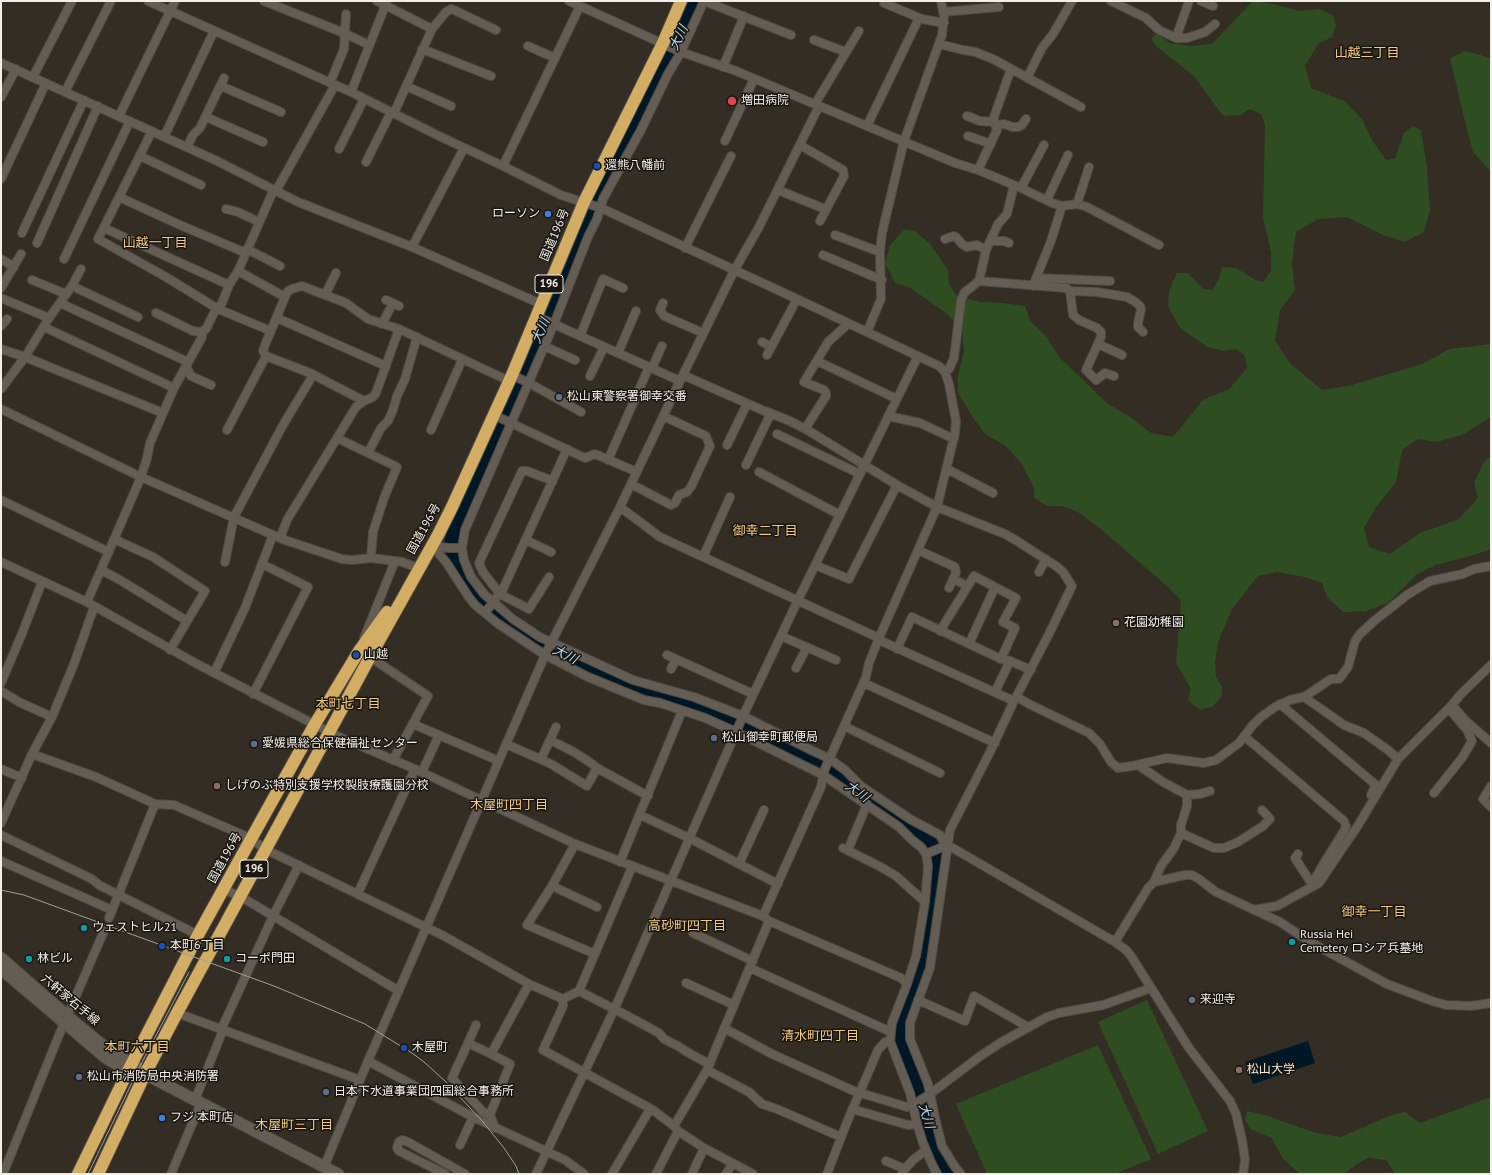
<!DOCTYPE html>
<html>
<head>
<meta charset="utf-8">
<style>
	body { margin:0 }
	#map { position:relative; width:1492px; height:1175px; overflow:hidden; background:#332d24; font-family:"PT Sans",sans-serif }
	canvas { display:block }
	.frame { position:absolute; inset:0; border:2px solid #f2eee8; pointer-events:none }
</style>
</head>
<body>
<div id="map">
<canvas width="1492" height="1175"></canvas>
<div class="frame"></div>
</div>
<script>
const c = document.querySelector('canvas').getContext('2d');
c.lineJoin = 'round';
function fill(path, color) {
  c.fillStyle = color;
  c.fill(path, 'evenodd');
}
function toPath(rows) {
  const path = new Path2D();
  for (const r of rows) {
    path.moveTo(r[0], r[1]);
    for (let i = 2; i < r.length; i += 2) path.lineTo(r[i], r[i + 1]);
  }
  return path;
}
function strokePath(path, color, width, dash) {
  c.strokeStyle = color;
  c.lineWidth = width;
  c.lineCap = dash ? 'butt' : 'round';
  c.setLineDash(dash || []);
  c.stroke(path);
}
function drawText(font, color, halo, rows, align = 'center') {
  c.font = font + ' "PT Sans","Noto Sans JP",sans-serif';
  c.lineWidth = 3;
  c.setLineDash([]);
  c.textBaseline = 'middle';
  c.strokeStyle = halo;
  c.fillStyle = color;
  for (const [text, x, y, turn = 0] of rows) {
    c.save();
    c.translate(x, y);
    c.rotate((+turn || 0) * Math.PI / 180);
    c.textAlign = isNaN(turn) ? turn : align;
    if (halo) c.strokeText(text, 0, 0);
    c.fillText(text, 0, 0);
    c.restore();
  }
}
fill(toPath([
	[1253,1,1273,4,1299,11,1319,9,1333,15,1336,26,1332,37,1318,44,1305,66,1311,88,1344,101,1362,119,1372,140,1386,160,1395,158,1404,133,1413,126,1421,130,1427,167,1430,210,1424,232,1405,242,1383,235,1347,217,1318,219,1296,232,1292,264,1295,290,1280,310,1275,341,1290,363,1322,390,1352,385,1422,364,1450,349,1491,344,1491,417,1462,435,1436,442,1418,439,1402,450,1396,482,1376,507,1364,528,1369,547,1390,554,1420,533,1459,519,1478,498,1474,482,1484,462,1491,456,1491,549,1470,556,1436,565,1417,574,1388,603,1366,611,1343,612,1327,597,1322,583,1305,577,1277,572,1258,576,1232,609,1218,642,1215,662,1216,677,1222,686,1222,696,1213,706,1200,710,1188,700,1191,689,1176,663,1181,600,1168,587,1102,530,1078,512,1062,506,1047,506,1034,498,1034,487,1021,463,1006,446,985,434,972,416,958,393,958,376,964,351,962,329,946,313,909,287,895,283,885,263,890,245,904,230,915,231,930,244,948,270,949,284,957,296,980,302,1003,303,1025,306,1031,322,1046,336,1060,358,1108,404,1129,416,1151,433,1173,437,1203,400,1229,389,1247,368,1245,356,1237,349,1223,351,1207,347,1180,328,1168,306,1169,291,1177,273,1188,273,1203,289,1212,290,1219,279,1222,267,1236,268,1255,280,1263,282,1271,271,1271,252,1263,218,1265,125,1261,114,1249,109,1241,115,1223,116,1194,76,1157,47,1153,42,1152,38,1154,35,1159,35,1170,43,1193,46,1212,44],
	[1466,51,1491,58,1491,172,1473,152,1465,122,1450,58],
	[1147,1000,1208,1131,1158,1154,1098,1022],
	[1098,1045,1151,1159,1115,1174,987,1174,956,1104],
	[1491,1097,1491,1174,1395,1174,1386,1160,1368,1158,1357,1164,1344,1174,1300,1174,1283,1159,1272,1138,1250,1129,1245,1120,1247,1111,1265,1115,1316,1133,1341,1137,1391,1115,1405,1112,1420,1123]
]), '#2e4e22');
fill(toPath([
	[1308,1041,1315,1063,1253,1084,1245,1062]
]), '#001826');
strokePath(toPath([
	[696,1,682,33,597,197,541,327,485,464,459,521,453,542,455,558,472,588,486,603,519,627,555,651,632,686,720,714,789,745,828,774,928,841,933,848,935,859,921,964,916,981,899,1024,902,1042,912,1068,925,1118,941,1159,952,1174]
]), '#001826', 17);
const street = toPath([
	[148,1,351,92,439,136,503,166,561,195,601,208,797,299,939,366,945,372,949,384,956,421,955,433,937,507,1005,534,1017,541,1056,566,1063,572,1072,586,1049,634,1014,701,990,752,950,830,930,968,910,1023,910,1039,928,1084,936,1122,942,1146,955,1167,961,1174],
	[264,1,344,33,369,45],
	[377,1,432,29],
	[569,1,681,52,736,71,955,163,978,170,1021,188,1052,203,1062,206,1077,204,1087,207,1159,245],
	[704,1,681,52,668,74,641,130,603,199,597,219,588,237,554,324,465,530,462,548,464,560,471,577,484,594,513,619,540,637,633,680,694,697,743,716,809,749,830,759,845,770,861,786,910,819,940,835,946,846],
	[704,1,791,35],
	[884,1,884,3,922,19,944,23],
	[1111,1,1146,18,1159,30,1176,38,1189,1],
	[1201,1,1213,6],
	[943,12,999,7],
	[1176,38,1187,38,1205,32,1215,24],
	[814,40,846,52],
	[939,44,963,50,975,52,993,59,1081,107],
	[528,46,555,58],
	[422,49,491,76],
	[1,63,215,160,298,202,412,247,541,304],
	[723,67,744,16],
	[33,77,72,1],
	[1027,78,1042,48,1053,34,1072,1],
	[330,83,344,49,346,14],
	[221,86,281,112],
	[406,86,451,106],
	[65,92,111,1],
	[351,92,387,1],
	[1,97,16,69],
	[815,104,859,31],
	[394,113,432,29,446,12,451,9,454,10,496,30],
	[119,116,175,1],
	[967,116,980,121,994,122],
	[206,117,263,142],
	[996,125,1004,124,1013,127,1018,127,1022,125,1026,119],
	[867,126,919,18],
	[152,131,98,239,166,277,218,309,271,331],
	[968,136,991,144],
	[164,137,214,31],
	[725,141,754,79],
	[800,145,843,170,844,176,820,221],
	[187,147,193,135,200,128,224,78],
	[339,149,364,99],
	[140,156,201,185],
	[366,162,391,112],
	[503,166,580,6],
	[978,170,997,130,994,122,994,117,1011,69],
	[1,179,46,83],
	[1021,188,1044,145],
	[778,190,825,209],
	[276,191,335,85],
	[119,197,180,225,246,253],
	[1047,200,1068,155],
	[1077,204,1089,167],
	[226,209,238,212,259,222],
	[104,228,229,285],
	[22,233,84,100],
	[835,235,880,252],
	[945,239,954,236,956,237,962,244,967,247,977,245,986,250],
	[990,241,1004,241,1009,243],
	[37,243,98,106],
	[412,247,464,148],
	[685,248,731,156],
	[247,249,280,266],
	[823,255,882,280],
	[1,259,14,267],
	[64,259,130,121],
	[238,271,285,297],
	[1036,278,1110,281],
	[32,280,66,294],
	[979,281,1066,288,1070,291,1097,292,1127,297,1134,301,1140,306,1141,310,1138,323,1138,327,1143,332],
	[72,286,138,317],
	[1033,286,1051,241,1062,206],
	[1,288,21,254],
	[1070,291,1073,315,1079,320,1097,328,1101,332,1101,337,1086,370,1096,380,1105,373,1114,376],
	[325,295,336,273],
	[1,298,49,318],
	[386,300,399,306],
	[60,303,188,362],
	[663,303,660,310,664,316,703,333],
	[156,313,193,331,202,332],
	[536,316,680,381],
	[277,318,386,366],
	[382,324,393,303],
	[1,326,7,319],
	[44,327,174,388],
	[867,332,881,299,880,252,882,233,904,141,942,35,944,16,941,1],
	[580,336,603,279,623,288],
	[762,342,771,347],
	[1098,344,1122,355],
	[544,346,575,360],
	[1,349,25,357,163,413],
	[618,353,636,311],
	[767,355,797,299],
	[817,361,897,399],
	[186,366,191,376,211,385],
	[652,368,662,346],
	[945,372,949,369,954,358,961,301,964,293,979,281,986,250,998,224,1007,214,1014,185],
	[512,375,529,383,581,412],
	[683,375,762,410,790,421,809,431,897,485,937,507,879,638,869,663,866,677,824,771,821,787,763,916],
	[590,376,604,347],
	[1,389,25,357,49,318,72,286,81,269],
	[364,401,310,373,266,356,263,351,265,345,285,297,288,291,292,289,302,286,346,303,368,319,399,329,509,381],
	[1,409,141,477,282,539,342,559,352,560,371,558,395,561,402,562,418,568],
	[494,415,585,458,595,454,637,472],
	[888,416,920,423,954,439],
	[805,429,826,396,826,393,824,390,804,382,828,342,848,324],
	[227,430,266,356],
	[431,430,462,360],
	[777,434,860,474],
	[337,438,397,467,384,498,373,532,371,558],
	[727,445,747,404],
	[368,453,381,428,388,421,393,410,397,396,405,379,417,337],
	[608,460,649,367],
	[746,465,771,413],
	[947,469,993,493],
	[759,472,840,515],
	[631,484,671,505,675,503,679,495,687,492,691,487,710,446,706,436,663,416],
	[1,500,109,552],
	[620,507,660,537,879,638],
	[114,539,153,557,205,591,170,650],
	[282,539,282,533,287,520,351,415,356,407,364,401,373,397,376,393,399,329],
	[526,540,551,552],
	[432,546,446,562,468,596,475,605,497,623,545,655,588,677,644,700,660,703,705,718,736,732,823,775,899,827,912,840,921,847,926,854,928,866,925,902,916,956,907,984,892,1023,890,1041,885,1042,878,1050,847,1122,827,1174],
	[432,546,449,548,462,548],
	[918,550,955,567,956,573,949,588],
	[703,557,730,497],
	[1,562,87,602,197,664,337,736,415,769,575,844,763,916,769,921,901,978,907,984],
	[225,562,234,517,283,425,313,375],
	[815,565,849,579,897,485],
	[101,570,120,580,187,621],
	[1039,572,1046,559],
	[549,577,529,609,500,594,483,572,479,563,522,471,527,471,553,481],
	[953,579,968,586],
	[87,602,141,477,147,458,150,443,174,388,202,337,202,332,206,329,214,313,222,303,229,285,238,271,274,189],
	[485,613,503,589,567,449],
	[940,631,974,576,1016,598,1003,622,1015,628,1001,659],
	[781,636,836,660],
	[364,638,395,561],
	[879,640,1014,701],
	[969,644,995,587],
	[897,649,912,617,1001,659,1010,661,1031,670],
	[667,655,753,694],
	[370,657,428,696,393,760],
	[796,668,807,647],
	[671,669,676,660],
	[214,673,245,608,273,535],
	[1,683,21,636,42,582],
	[864,683,995,743],
	[1,691,19,702,52,717],
	[995,692,1010,661],
	[253,694,308,587,262,564],
	[1017,697,1029,704,1089,733,1100,744,1111,762,1118,768,1132,766,1167,758,1204,763,1216,760,1239,743,1252,726,1261,717,1275,707,1290,700,1304,697,1331,679,1339,679,1348,667,1355,641,1360,634,1374,621,1407,595,1430,581,1463,574,1474,569,1491,566],
	[1304,697,1344,725,1364,733,1388,750,1398,759],
	[1280,704,1376,785,1371,795],
	[1452,705,1461,694,1491,665],
	[413,724,499,761],
	[844,726,940,773],
	[1244,736,1344,821,1346,826,1344,831,1324,863,1316,877,1313,886,1295,858,1298,854],
	[550,740,574,752,591,763,597,768,648,796],
	[506,744,551,764,587,786,597,768],
	[32,754,96,777,155,804,174,805,243,835,273,853,444,936,529,984,563,999,579,991,622,1013,659,1033,664,1039,678,1046,687,1052,709,1064],
	[541,759,556,727],
	[1138,765,1163,782,1187,795,1187,806,1181,825,1181,833],
	[1,769,22,778],
	[422,772,439,735],
	[1491,786,1483,799,1491,807],
	[1434,793,1462,758,1472,741,1467,730,1449,709],
	[1187,795,1200,794,1210,791],
	[640,815,689,838,778,884],
	[1,823,32,754,52,717,74,664,94,607],
	[1,835,92,879,99,885,198,935],
	[575,844,552,886,527,925,595,954],
	[843,848,881,867,896,876,925,902],
	[848,850,867,804],
	[926,854,940,848,946,846,951,847,1115,942,1126,950,1131,956,1189,1048,1230,1101,1236,1114,1242,1140,1245,1160,1243,1174],
	[1,861,112,910],
	[620,862,682,711],
	[739,864,764,810],
	[1154,882,1161,866,1174,848,1181,833,1214,848,1224,848,1238,842,1263,826,1270,819,1262,810],
	[552,886,597,907],
	[224,889,248,901,399,991],
	[358,893,415,769],
	[1254,910,1277,906,1319,883,1357,827,1398,759,1452,705,1466,721,1491,743],
	[109,918,155,804],
	[693,933,753,961],
	[1115,942,1148,888,1154,882,1185,875,1192,875,1199,879,1216,892,1280,922,1310,942,1387,984,1432,1001,1446,1005,1471,1006,1491,1003],
	[750,968,891,1032],
	[686,983,734,1005],
	[579,991,632,867],
	[563,999,563,1006,543,1050,653,1110,674,1126,678,1131,704,1148,753,1174],
	[918,1000,965,1021,974,996,1028,1027],
	[177,1013,360,1080],
	[724,1028,772,1054,854,1091,907,1107,913,1105,930,1094,979,1057,1000,1043,1047,1017,1059,1013,1103,1005,1151,988],
	[221,1030,273,916,299,865],
	[890,1041,910,1093,917,1124,923,1143,931,1162,937,1174],
	[468,1043,476,1025],
	[368,1061,473,1117,565,1160,584,1174],
	[707,1070,749,1092,762,1104,777,1109,841,1137],
	[195,1100,223,1030],
	[852,1109,908,1125,917,1124],
	[490,1115,510,1064,491,1054],
	[674,1126,707,1070,769,921],
	[495,1128,490,1115,483,1112,452,1078,468,1043,491,1054,529,984],
	[460,1145,473,1117],
	[886,1161,905,1169],
	[324,1167,368,1061,545,655,620,507,680,381,734,271,759,227,819,106],
	[3,1174,59,1035,104,931],
	[171,1174,201,1103],
	[445,1174,399,1151,397,1148,399,1142,402,1140,408,1142,465,1174],
	[536,1174,614,1010,743,716,798,600,918,356],
	[612,1174,650,1109],
	[656,1174,678,1131],
	[692,1174,704,1148],
	[726,1174,733,1163],
	[902,1174,905,1169,913,1160,926,1150]
]);
const secondary = toPath([
	[1,958,67,1016,111,1052,132,1063,145,1074,338,1174],
	[1,969,106,1058,128,1071,136,1072]
]);
const highway = toPath([
	[78,1174,128,1071,198,935,251,839,315,724,359,651,387,612],
	[98,1174,145,1074,177,1013,370,657,438,535,452,507,512,375,584,202,663,43,681,1]
]);
strokePath(street, '#4f4942', 10);
strokePath(secondary, '#4f4942', 13);
strokePath(highway, '#4f4942', 14);
strokePath(street, '#645d53', 8);
strokePath(secondary, '#645d53', 11);
strokePath(highway, '#d2ad63', 12);
strokePath(toPath([
	[1,890,24,895,106,925,274,986,365,1024,412,1053,424,1062,445,1081,483,1122,504,1148,516,1166,519,1174],
	[88,1174,138,1070,189,972]
]), '#a39f97', 1);
for (const [x, y, r, color] of [
	[732,101,5,"#e0444e"],
	[597,166,4,"#1a4fb4"],
	[548,214,4,"#3f7fe0"],
	[559,397,4,"#5c6f8a"],
	[1116,623,4,"#8d6e63"],
	[356,655,4,"#1a4fb4"],
	[714,738,4,"#5c6f8a"],
	[254,744,4,"#5c6f8a"],
	[217,786,4,"#8d6e63"],
	[84,928,4,"#0f9aa8"],
	[1292,942,4,"#0f9aa8"],
	[162,946,4,"#1a4fb4"],
	[29,959,4,"#0f9aa8"],
	[227,959,4,"#0f9aa8"],
	[1192,1000,4,"#6b7280"],
	[404,1048,4,"#1a4fb4"],
	[1239,1070,4,"#8d6e63"],
	[79,1077,4,"#5c6f8a"],
	[326,1092,4,"#5c6f8a"],
	[162,1118,4,"#3f7fe0"]
]) {
  const dot = new Path2D();
  dot.arc(x, y, r, 0, 2 * Math.PI);
  c.fillStyle = color;
  c.fill(dot);
  strokePath(dot, '#191612', 1.5);
}
for (const [x, y, w] of [
	[549,284,28],
	[254,869,28]
]) {
  const box = new Path2D();
  box.roundRect(x - w / 2, y - 9, w, 18, 3);
  c.fillStyle = '#191612';
  c.fill(box);
  strokePath(box, '#f2eee8', 1);
}
drawText('bold 11px', '#f2eee8', null, [
	["196",549,284],
	["196",254,869]
]);
drawText('12px', '#f2eee8', '#191612', [
	["増田病院",741,101],
	["還熊八幡前",605,166],
	["ローソン",540,214,"right"],
	["松山東警察署御幸交番",567,397],
	["花園幼稚園",1124,623],
	["山越",364,655],
	["松山御幸町郵便局",722,738],
	["愛媛県総合保健福祉センター",262,744],
	["しげのぶ特別支援学校製肢療護園分校",225,786],
	["ウェストヒル21",92,928],
	["Russia Hei",1300,935],
	["Cemetery ロシア兵墓地",1300,949],
	["本町6丁目",170,946],
	["林ビル",37,959],
	["コーポ門田",235,959],
	["来迎寺",1200,1000],
	["木屋町",412,1048],
	["松山大学",1247,1070],
	["松山市消防局中央消防署",87,1077],
	["日本下水道事業団四国総合事務所",334,1092],
	["フジ 本町店",170,1118]
], 'left');
drawText('12px', '#f2eee8', '#191612', [
	["国道196号",555,235,-67],
	["国道196号",424,529,-61],
	["国道196号",225,858,-61],
	["六軒家石手線",70,1000,40]
]);
drawText('italic 13px', '#b1daf3', '#191612', [
	["大川",679,38,-64],
	["大川",541,331,-67],
	["大川",565,655,27],
	["大川",857,792,35],
	["大川",926,1116,73]
]);
drawText('13px', '#f1c982', '#191612', [
	["山越三丁目",1367,53],
	["山越一丁目",155,243],
	["御幸二丁目",765,531],
	["本町七丁目",348,704],
	["木屋町四丁目",509,805],
	["御幸一丁目",1374,912],
	["高砂町四丁目",687,926],
	["清水町四丁目",820,1036],
	["本町六丁目",137,1047],
	["木屋町三丁目",294,1125]
]);
</script>
</body>
</html>
